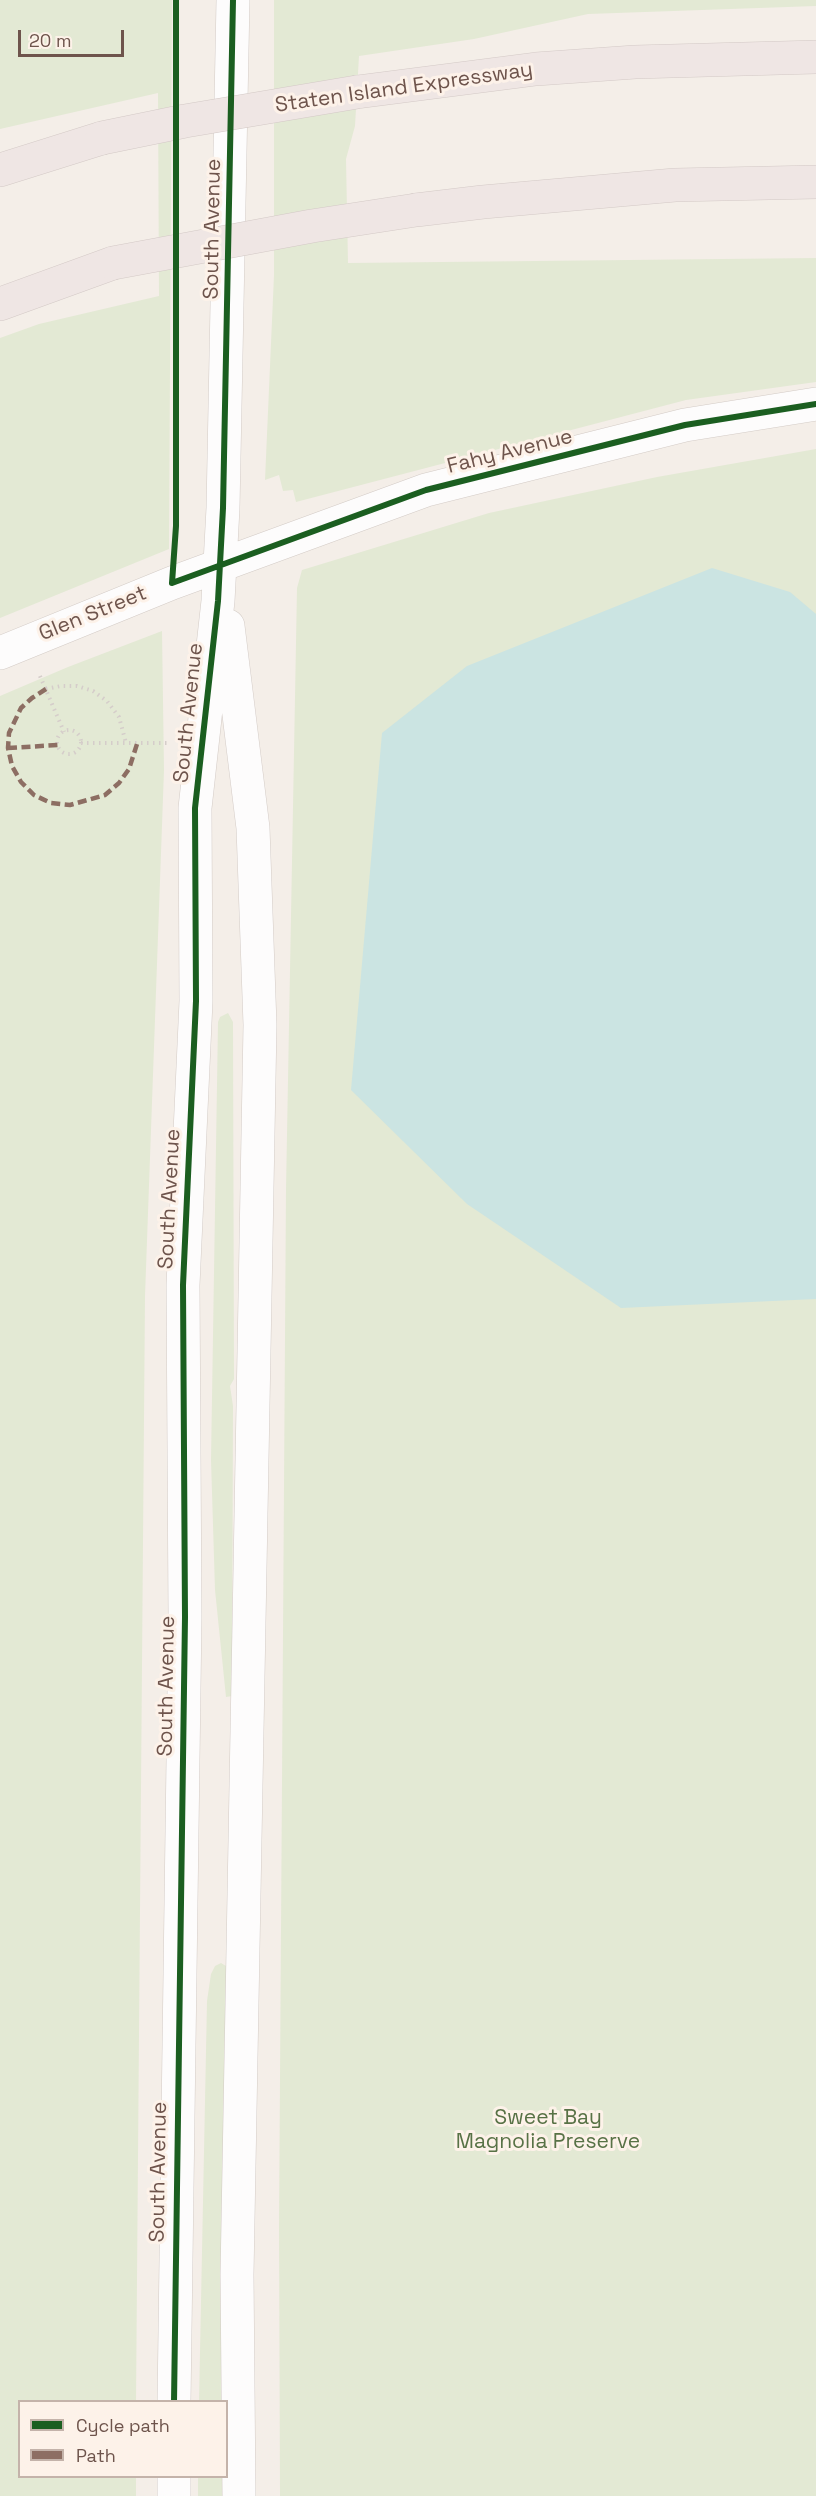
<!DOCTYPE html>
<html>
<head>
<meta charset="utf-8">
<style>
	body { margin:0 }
	#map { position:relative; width:816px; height:2496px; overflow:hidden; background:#f4eee8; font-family:"Space Grotesk",sans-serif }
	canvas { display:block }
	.legend { position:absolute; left:18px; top:2400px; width:210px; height:78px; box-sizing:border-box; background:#fdf2e9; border:2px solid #c4b3aa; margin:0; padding:8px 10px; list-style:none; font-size:18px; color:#6e544c }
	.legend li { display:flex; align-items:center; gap:12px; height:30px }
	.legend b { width:30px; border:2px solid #c4b3aa }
	.scale { position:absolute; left:18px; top:30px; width:106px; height:27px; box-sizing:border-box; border:3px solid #6e544c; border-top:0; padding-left:8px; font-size:18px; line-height:21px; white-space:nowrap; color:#6e544c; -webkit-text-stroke:4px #fdf2e9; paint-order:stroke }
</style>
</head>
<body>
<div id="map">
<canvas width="816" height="2496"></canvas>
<ul class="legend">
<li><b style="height:8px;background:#1b5e20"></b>Cycle path</li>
<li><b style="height:8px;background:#8d6e63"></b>Path</li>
</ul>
<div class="scale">20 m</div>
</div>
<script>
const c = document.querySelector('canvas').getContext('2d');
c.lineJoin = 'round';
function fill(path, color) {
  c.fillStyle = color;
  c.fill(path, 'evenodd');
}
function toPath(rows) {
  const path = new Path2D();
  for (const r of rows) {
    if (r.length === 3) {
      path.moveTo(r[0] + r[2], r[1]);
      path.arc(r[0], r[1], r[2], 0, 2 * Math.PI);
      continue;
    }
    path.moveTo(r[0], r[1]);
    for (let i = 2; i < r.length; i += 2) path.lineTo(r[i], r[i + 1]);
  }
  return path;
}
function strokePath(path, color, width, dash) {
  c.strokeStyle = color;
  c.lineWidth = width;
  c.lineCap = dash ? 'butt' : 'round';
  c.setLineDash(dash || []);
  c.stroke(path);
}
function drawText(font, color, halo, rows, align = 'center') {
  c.font = font + ' "Space Grotesk",sans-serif';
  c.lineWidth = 6;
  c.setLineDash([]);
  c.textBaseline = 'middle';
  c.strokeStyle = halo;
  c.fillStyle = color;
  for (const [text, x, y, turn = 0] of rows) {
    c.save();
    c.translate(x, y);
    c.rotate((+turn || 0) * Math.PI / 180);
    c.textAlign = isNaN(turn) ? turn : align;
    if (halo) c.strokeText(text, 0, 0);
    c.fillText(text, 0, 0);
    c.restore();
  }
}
fill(toPath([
	[0,0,172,0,169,549,0,618,0,338,39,324,159,296,158,93,0,129],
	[274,0,816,0,816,6,588,14,474,39,359,56,355,126,346,159,348,263,816,258,816,382,686,400,296,502,293,490,283,491,279,475,265,480,274,275],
	[816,449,816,2496,280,2496,279,2226,286,1189,297,588,302,570,489,513,657,477],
	[162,631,164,770,145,1296,136,2401,20,2402,20,2476,136,2477,136,2496,0,2496,0,696,68,667],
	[228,1013,233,1022,234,1379,230,1386,233,1406,232,1696,226,1697,215,1590,211,1460,218,1022,220,1017],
	[221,1963,226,1966,228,1974,223,2401,199,2402,207,2001,211,1974,215,1966],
	[198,2477,222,2477,222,2496,198,2496]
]), '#e3e9d4');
fill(toPath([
	[712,568,790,592,816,614,816,1299,621,1308,467,1204,351,1090,382,733,467,666]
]), '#cbe4e2');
const minor = toPath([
	[228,626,253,828,260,1025,237,2274,239,2496],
	[0,653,172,583,426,490,685,425,816,404],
	[174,2402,185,1617,183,1285,196,1001,195,808,218,601,223,508,233,0],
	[174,2496,174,2476]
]);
const highway = toPath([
	[357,92,536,69,635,62,816,57],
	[0,170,102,138],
	[416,210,483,202,675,185,816,182],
	[0,304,113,263]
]);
strokePath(minor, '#d3cbc6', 34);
strokePath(highway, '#d3c9c6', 34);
strokePath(toPath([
	[40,676,64,732],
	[46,689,61,686,77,686,93,691,107,701,119,717,126,743],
	[69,742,12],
	[81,743,167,743]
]), '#d5cdca', 4, [1.5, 4.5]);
strokePath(minor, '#fdfcfc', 33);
strokePath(highway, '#efe6e4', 33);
const highwayBridge = toPath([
	[102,138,185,121,357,92],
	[113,263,312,226,416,210]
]);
strokePath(highwayBridge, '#d3c9c6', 34, []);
strokePath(highwayBridge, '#efe6e4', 33);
strokePath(toPath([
	[46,689,32,698,21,708,9,733,8,748,12,766,21,782,34,795,51,803,70,805,105,795,119,783,129,769,137,744],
	[8,748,58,745]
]), '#8d6e63', 4.5, [9, 4.5]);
strokePath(toPath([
	[176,0,176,526,172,583,426,490,685,425,816,404],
	[174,2402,185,1617,183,1285,196,1001,195,808,218,601,223,508,233,0]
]), '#1b5e20', 6);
drawText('21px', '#6e544c', '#fdf2e9', [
	["Staten Island Expressway",404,88,-8],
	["South Avenue",213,229,-89],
	["Fahy Avenue",510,452,-14],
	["Glen Street",93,614,-22],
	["South Avenue",189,713,-84],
	["South Avenue",170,1199,-87],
	["South Avenue",167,1686,-89],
	["South Avenue",159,2172,-89]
]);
drawText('21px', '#587246', '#fdf2e9', [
	["Sweet Bay",548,2118],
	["Magnolia Preserve",548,2142]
]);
</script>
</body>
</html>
